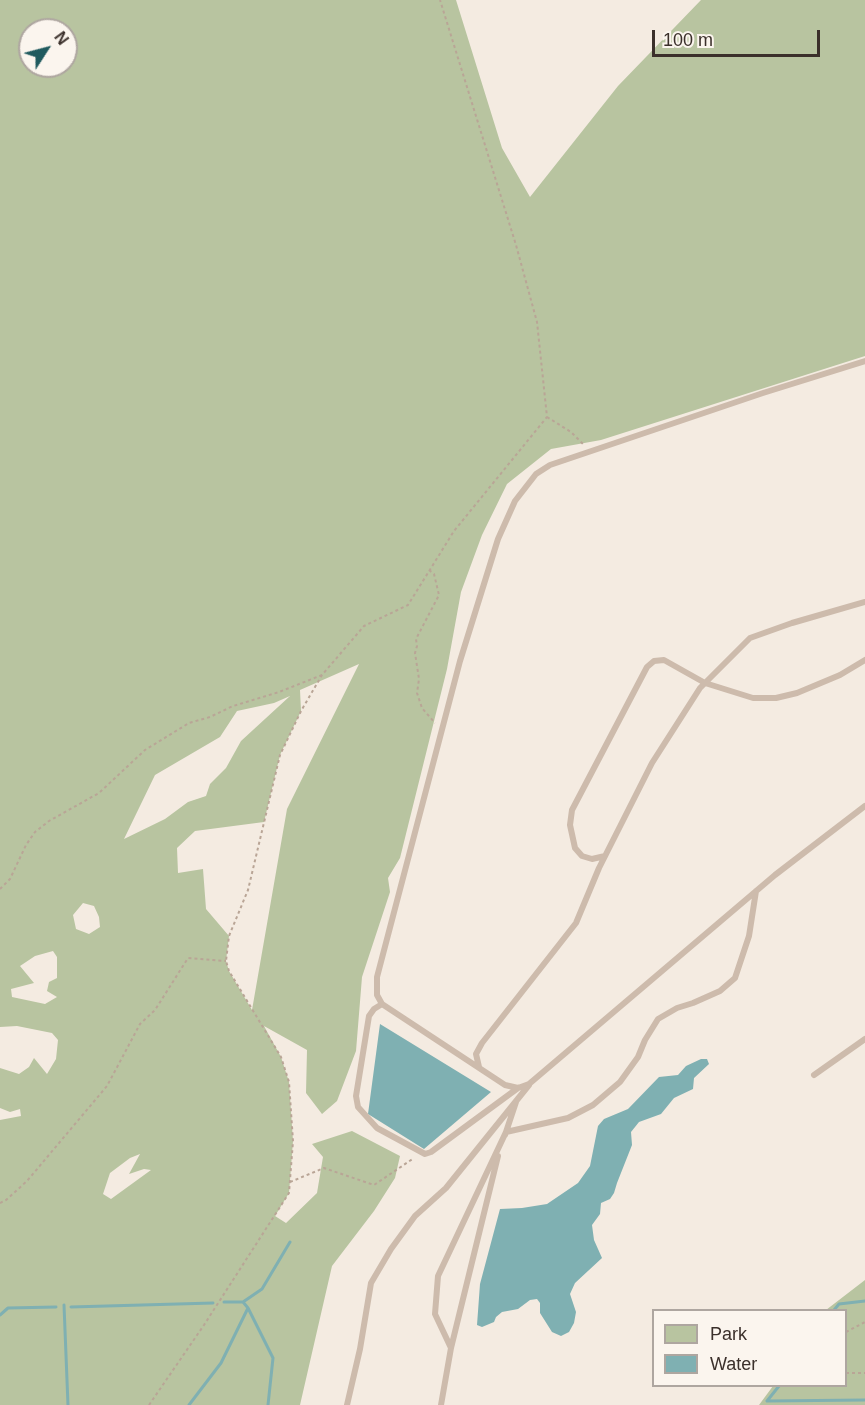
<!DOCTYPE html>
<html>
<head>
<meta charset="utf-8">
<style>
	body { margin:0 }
	#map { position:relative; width:865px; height:1405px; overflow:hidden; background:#f4ebe1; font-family:Arial,sans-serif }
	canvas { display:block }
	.legend { position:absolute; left:652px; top:1309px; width:195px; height:78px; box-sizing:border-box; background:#fbf5ee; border:2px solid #aea6a0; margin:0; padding:8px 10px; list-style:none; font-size:18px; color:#3b302b }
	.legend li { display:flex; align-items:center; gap:12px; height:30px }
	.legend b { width:30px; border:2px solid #aea6a0 }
	.north { position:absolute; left:18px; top:18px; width:60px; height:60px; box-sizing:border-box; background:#fbf5ee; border:2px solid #aea6a0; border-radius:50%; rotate:54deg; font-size:16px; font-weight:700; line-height:24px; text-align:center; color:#3b302b }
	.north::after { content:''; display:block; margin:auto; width:21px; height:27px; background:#1f5a5e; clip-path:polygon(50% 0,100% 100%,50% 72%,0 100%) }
	.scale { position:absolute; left:652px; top:30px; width:168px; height:27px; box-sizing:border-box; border:3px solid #3b302b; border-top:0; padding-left:8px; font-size:18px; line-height:21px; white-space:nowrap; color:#3b302b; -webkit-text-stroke:4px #fbf5ee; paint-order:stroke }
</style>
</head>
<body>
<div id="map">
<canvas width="865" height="1405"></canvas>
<ul class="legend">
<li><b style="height:16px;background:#b8c4a0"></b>Park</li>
<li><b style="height:16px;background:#7fb0b2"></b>Water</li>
</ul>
<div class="north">N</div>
<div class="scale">100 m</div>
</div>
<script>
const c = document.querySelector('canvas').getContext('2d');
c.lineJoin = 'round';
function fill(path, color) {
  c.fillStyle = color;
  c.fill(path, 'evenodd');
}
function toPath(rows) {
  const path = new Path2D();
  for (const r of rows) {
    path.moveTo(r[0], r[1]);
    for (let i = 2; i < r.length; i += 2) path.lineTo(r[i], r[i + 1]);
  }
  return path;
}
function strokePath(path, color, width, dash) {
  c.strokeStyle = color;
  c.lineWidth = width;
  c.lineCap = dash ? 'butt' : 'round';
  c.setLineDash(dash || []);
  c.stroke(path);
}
fill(toPath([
	[0,0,456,0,502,148,530,197,618,86,701,0,865,0,865,356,601,440,551,449,507,484,482,535,461,592,447,669,400,858,388,878,390,892,362,977,356,1051,337,1101,322,1114,306,1093,307,1050,264,1026,281,1057,289,1082,293,1141,289,1193,275,1216,286,1223,317,1193,323,1157,312,1144,352,1131,400,1156,395,1178,374,1211,332,1266,300,1405,0,1405,0,1120,21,1116,20,1109,10,1112,0,1108,0,1068,19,1074,29,1067,34,1058,47,1074,56,1059,58,1040,52,1033,17,1026,0,1027],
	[30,30,66,30,66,66,30,66],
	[359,664,287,809,252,1010,229,971,226,961,229,936,206,909,203,869,178,873,177,848,195,831,264,822,280,755,301,711,300,690],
	[290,696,241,741,226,768,210,784,206,796,188,802,165,819,124,839,155,775,220,737,237,711,274,703],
	[83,903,94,906,99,917,100,927,89,934,76,929,73,915],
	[53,951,57,957,57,978,49,982,47,991,57,997,45,1004,12,997,11,989,34,983,20,966,35,956],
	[140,1154,129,1174,144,1169,151,1170,111,1199,103,1194,110,1173,130,1158],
	[865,1280,865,1405,759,1405,773,1386,846,1386,846,1310,826,1310]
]), '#b8c4a0');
fill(toPath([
	[380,1024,491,1092,424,1149,368,1114],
	[701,1059,707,1059,709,1064,694,1078,693,1089,674,1098,661,1114,639,1122,631,1132,632,1145,617,1183,614,1193,610,1199,601,1203,600,1214,592,1225,594,1240,602,1258,575,1283,570,1294,576,1312,574,1323,569,1332,561,1336,552,1332,540,1313,540,1303,537,1299,530,1300,518,1309,502,1312,496,1317,494,1322,482,1327,477,1325,480,1284,500,1209,522,1208,547,1204,578,1183,590,1166,598,1126,604,1119,628,1109,659,1077,678,1075,686,1066]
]), '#7fb0b2');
strokePath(toPath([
	[224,1302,243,1302],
	[64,1305,68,1405],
	[71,1307,213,1303],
	[248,1308,273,1358,268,1405],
	[834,1310,839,1304,865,1301],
	[0,1315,8,1308,56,1307],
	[779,1386,767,1401,865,1400],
	[189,1405,221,1363,248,1308,243,1302,262,1289,290,1242]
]), '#7fb0b2', 3);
strokePath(toPath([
	[547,417,571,432,583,444],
	[429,570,434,574,439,595,416,639,417,646,415,653,419,679,417,693,422,708,435,723],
	[0,889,10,879,26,845,35,832,49,821,99,793,145,750,189,723,210,717,233,706,279,692,322,675],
	[290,1182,324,1168,374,1185,414,1158],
	[0,1203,6,1200,27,1181,107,1086,140,1024,155,1010,188,958,226,961],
	[846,1332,865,1322],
	[846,1373,865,1373],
	[149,1405,204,1325,289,1193,293,1141,289,1082,281,1057,229,971,226,961,229,936,248,890,280,755,301,711,322,675,364,626,408,605,454,531,547,417,537,322,516,245,440,0]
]), '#b9a596', 2, [3, 3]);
strokePath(toPath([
	[865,361,763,393,550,465,536,474,515,501,498,539,460,661,377,977,377,995,382,1004,505,1085,518,1088,529,1084,775,875,865,806],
	[605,856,592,859,582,856,575,848,570,825,572,810,647,667,654,661,664,660,705,683,753,698,776,698,797,693,840,675,865,660],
	[382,1004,374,1009,369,1016,356,1096,358,1107,377,1128,425,1154,431,1152,518,1088],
	[479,1067,476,1054,482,1043,576,923,599,868,652,763,700,688,750,638,792,623,865,602],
	[814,1075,865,1039],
	[505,1135,516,1102],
	[451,1348,435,1314,438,1276,506,1132,568,1118,593,1105,620,1082,638,1057,645,1040,658,1019,677,1008,693,1003,720,991,735,978,749,936,756,891],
	[347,1405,360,1349,371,1283,391,1249,415,1216,446,1188,529,1085],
	[441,1405,451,1348,498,1156]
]), '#cdbbac', 6);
</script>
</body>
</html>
